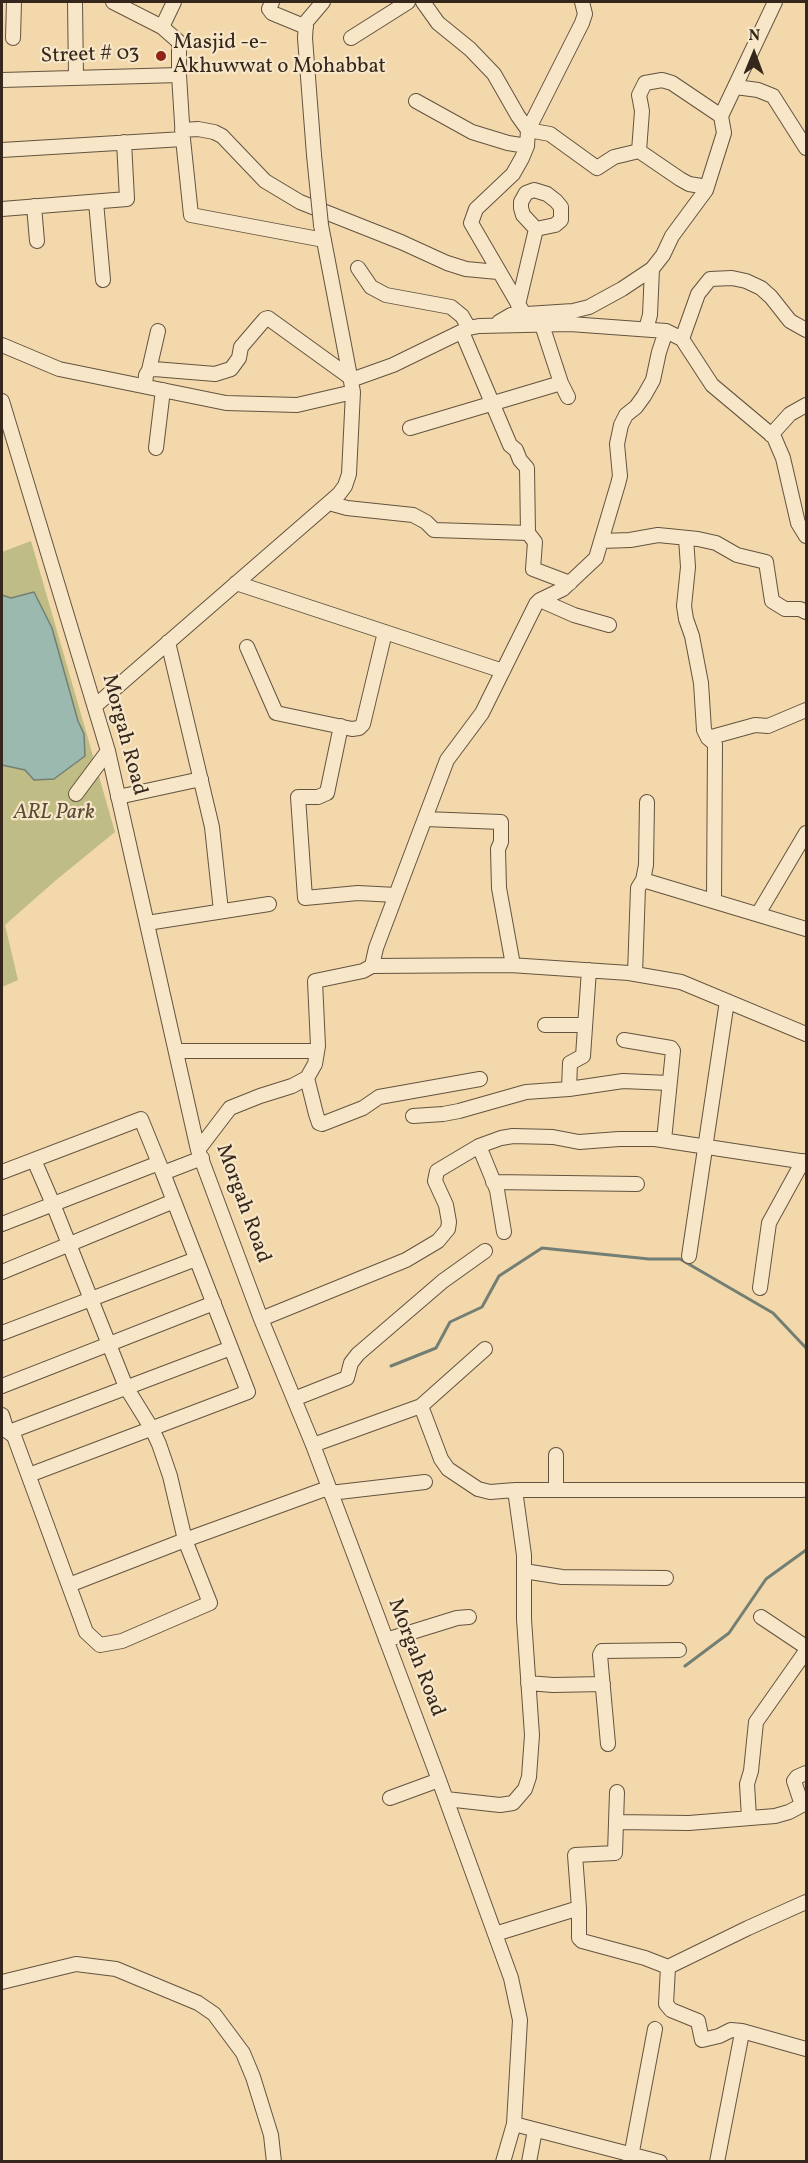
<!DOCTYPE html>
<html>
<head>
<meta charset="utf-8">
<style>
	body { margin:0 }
	#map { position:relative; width:808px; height:2163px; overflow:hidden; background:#f2d8aa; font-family:Vollkorn,serif }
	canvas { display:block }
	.frame { position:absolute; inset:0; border:3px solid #35271c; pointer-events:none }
	.north { position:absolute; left:724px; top:24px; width:60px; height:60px; -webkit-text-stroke:4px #f7e6c8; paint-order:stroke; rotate:1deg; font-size:16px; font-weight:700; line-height:24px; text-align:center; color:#35271c }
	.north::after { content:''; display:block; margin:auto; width:21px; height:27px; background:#35271c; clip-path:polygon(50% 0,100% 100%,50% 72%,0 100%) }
</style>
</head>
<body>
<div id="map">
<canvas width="808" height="2163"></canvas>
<div class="frame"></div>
<div class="north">N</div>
</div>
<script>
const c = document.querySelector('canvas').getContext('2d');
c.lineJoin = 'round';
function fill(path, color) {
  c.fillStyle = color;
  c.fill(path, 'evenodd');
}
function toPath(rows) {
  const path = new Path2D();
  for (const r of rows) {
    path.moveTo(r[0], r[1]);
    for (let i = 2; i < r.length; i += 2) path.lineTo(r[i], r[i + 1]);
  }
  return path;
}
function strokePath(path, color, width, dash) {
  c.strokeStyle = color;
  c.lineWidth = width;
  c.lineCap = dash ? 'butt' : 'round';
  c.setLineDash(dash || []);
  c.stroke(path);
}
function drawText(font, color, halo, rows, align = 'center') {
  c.font = font + ' Vollkorn,serif';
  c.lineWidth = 4.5;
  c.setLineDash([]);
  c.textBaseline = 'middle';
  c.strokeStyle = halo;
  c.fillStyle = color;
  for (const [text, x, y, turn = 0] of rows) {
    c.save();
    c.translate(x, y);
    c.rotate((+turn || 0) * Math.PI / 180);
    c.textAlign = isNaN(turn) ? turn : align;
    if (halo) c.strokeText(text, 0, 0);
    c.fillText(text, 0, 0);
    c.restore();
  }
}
fill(toPath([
	[31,541,115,832,55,881,5,925,18,980,2,987,2,552]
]), '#bfbd85');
const water = toPath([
	[34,592,52,628,78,721,84,734,85,756,54,779,34,780,25,770,2,765,2,595,11,598,34,592]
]);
fill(water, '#9cb9af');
strokePath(water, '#737f74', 1.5);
strokePath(toPath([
	[391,1366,436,1348,450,1322,482,1307,499,1276,542,1248,649,1259,680,1259,773,1313,806,1348],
	[685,1666,729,1633,766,1579,806,1550]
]), '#737f74', 3);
const minor = toPath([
	[75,2,76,77],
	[113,2,162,27,179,42,179,75,183,139,191,215,324,240],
	[272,2,269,9,272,13,306,27],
	[423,2,438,23,470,49,494,74,518,116,528,130,527,146,522,158,513,174,476,209,471,223,524,314],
	[582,2,585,14,582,23,528,130,550,134,597,168,614,157,639,151,680,179,689,184,707,187],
	[162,27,174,2],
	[13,38,14,2],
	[351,38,408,2],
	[2,80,179,75],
	[736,87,758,90,773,96,806,148],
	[416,101,472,132,508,143,527,146],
	[182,130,198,129,214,132,222,136,265,181,300,202,401,242,447,263,466,269,498,272],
	[2,150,183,139],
	[639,151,642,111,639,95,645,83,662,80,672,83,721,116],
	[314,155,305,38,306,22,323,2],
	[96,202,103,280],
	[34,206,37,241],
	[2,209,127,199,124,142],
	[358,268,371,287,386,295,451,307,462,316,469,328],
	[518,305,536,229,555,225,561,220,561,207,556,201,547,194,534,190,526,193,521,202,521,208,523,215,536,229],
	[499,322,511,315,573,311,589,307,622,289,652,269,663,255,672,236,706,190,724,133,721,116,775,2],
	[542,325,561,383,568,397],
	[646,329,650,315,652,269],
	[462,332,510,445,516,450,520,460,527,468,528,533,535,542,533,569,570,583],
	[682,339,698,294,710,279,732,278,746,281,761,288,771,297,790,321,806,330],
	[2,345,59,369,226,403,297,405,353,392],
	[149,370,158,331],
	[351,380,393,365,469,328,479,326,570,324,666,331,682,339,712,385,774,437,783,458,798,523,806,536],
	[145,386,146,375,149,370,154,369,215,374,231,369,239,358,241,347,265,319,268,318,351,378],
	[2,401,108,751,198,1150,261,1319,313,1445,439,1780,511,1978,520,2020,514,2124,503,2162],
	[410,428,561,383],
	[771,435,790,414,806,405],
	[156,448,163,390],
	[329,503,347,508,413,515,426,522,434,530,528,533],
	[686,538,688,567,684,606,686,619,692,636,701,683,704,730,708,738,715,744,714,900],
	[601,541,630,540,658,535,698,539,716,543,737,555,766,562,772,601,785,609,800,609,806,612],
	[236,583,503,671],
	[540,600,574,615,609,625],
	[168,642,212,827,221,911],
	[247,647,276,713,352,729,359,728,363,724,385,632],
	[95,706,339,494,345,486,349,474,353,392,321,225],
	[341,726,327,793,318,797,298,797,305,898,358,893,396,895],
	[708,738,755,725,768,726,806,710],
	[76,794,108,751],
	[118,797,201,779],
	[425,819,501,822,501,842,498,849,499,888,513,965],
	[643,880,806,929],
	[758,914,806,833],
	[147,923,269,904],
	[372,966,376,948,447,760,482,713,536,604,540,600,563,589,596,558,618,484,620,476,617,444,621,425,626,415,636,407,644,396,653,380,659,352,666,331],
	[635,974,638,888,643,880,646,865,647,802],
	[545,1025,585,1025],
	[624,1040,671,1048,673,1051,664,1140],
	[176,1051,317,1051],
	[307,1078,316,1114,319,1123,322,1124,363,1108,379,1097,480,1079],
	[569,1089,570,1063,583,1056,589,970],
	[413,1116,443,1114,459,1111,526,1092,569,1089,623,1081,669,1083],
	[479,1146,497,1190,504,1232],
	[198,1150,230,1108,260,1096,292,1086,307,1078,315,1064,318,1046,315,981,363,971,372,966,510,965,629,973,681,982,806,1034],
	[2,1172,141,1119,163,1173,202,1158],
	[493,1182,637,1184],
	[2,1224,159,1163],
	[689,1256,727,1001],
	[2,1272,174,1201],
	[760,1288,769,1223,803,1161],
	[261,1319,406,1260,438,1241,448,1229,449,1222,446,1205,435,1181,437,1171,479,1146,501,1138,513,1136,553,1137,579,1142,619,1139,655,1139,806,1162],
	[2,1333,196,1259],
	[2,1386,214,1303],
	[294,1399,347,1378,351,1363,358,1354,443,1281,485,1251],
	[421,1406,441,1459,448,1469,478,1489,490,1492,515,1490,803,1490],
	[2,1415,7,1431,14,1436,86,1632,100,1645,122,1641,210,1603,185,1540,170,1476,159,1444,152,1429,126,1387,53,1204,34,1160],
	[9,1432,231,1348],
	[313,1445,421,1406,485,1349],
	[29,1475,248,1392,163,1173],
	[556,1490,556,1455],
	[330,1493,425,1482],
	[524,1571,562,1577,666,1578],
	[69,1585,185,1540,328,1488],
	[761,1617,806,1647],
	[386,1640,457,1618,469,1617],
	[528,1683,553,1685,603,1684],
	[608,1744,600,1655,602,1651,679,1650],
	[617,1792,615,1853,575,1855,579,1908,579,1938,582,1941,645,1958,668,1967,748,1928,806,1902],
	[390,1798,439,1780],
	[446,1799,500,1805,513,1803,525,1789,529,1777,532,1735,524,1619,524,1555,515,1490],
	[749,1818,747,1784,751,1771,756,1722,806,1651],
	[616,1822,689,1823,775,1816,789,1812,802,1805,794,1781,797,1777,806,1773],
	[495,1934,579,1908],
	[668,1967,666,2004,671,2010,698,2021,702,2040,719,2036,731,2030,742,2031,806,2049],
	[2,1982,76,1964,116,1969,198,2003,214,2014,243,2053,253,2077,271,2135,274,2162],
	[514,2124,660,2162],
	[529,2162,535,2130],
	[630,2162,655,2029],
	[717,2162,741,2038]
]);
strokePath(minor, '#645340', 16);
strokePath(minor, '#f7e6c8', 14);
const minorBridge = toPath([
	[314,155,321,225]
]);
strokePath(minorBridge, '#645340', 16, []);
strokePath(minorBridge, '#f7e6c8', 14);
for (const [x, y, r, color] of [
	[161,56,6,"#8f2418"]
]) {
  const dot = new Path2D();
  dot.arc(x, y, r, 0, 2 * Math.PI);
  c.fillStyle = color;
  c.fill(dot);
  strokePath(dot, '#f7e6c8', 2);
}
drawText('21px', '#35271c', '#f7e6c8', [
	["Masjid -e-",173,44],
	["Akhuwwat o Mohabbat",173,68]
], 'left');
drawText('21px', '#35271c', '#f7e6c8', [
	["Street # 03",90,56,-2],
	["Morgah Road",123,735,75],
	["Morgah Road",242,1204,70],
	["Morgah Road",415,1658,69]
]);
drawText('italic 21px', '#584c36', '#f7e6c8', [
	["ARL Park",54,814]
]);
</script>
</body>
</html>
